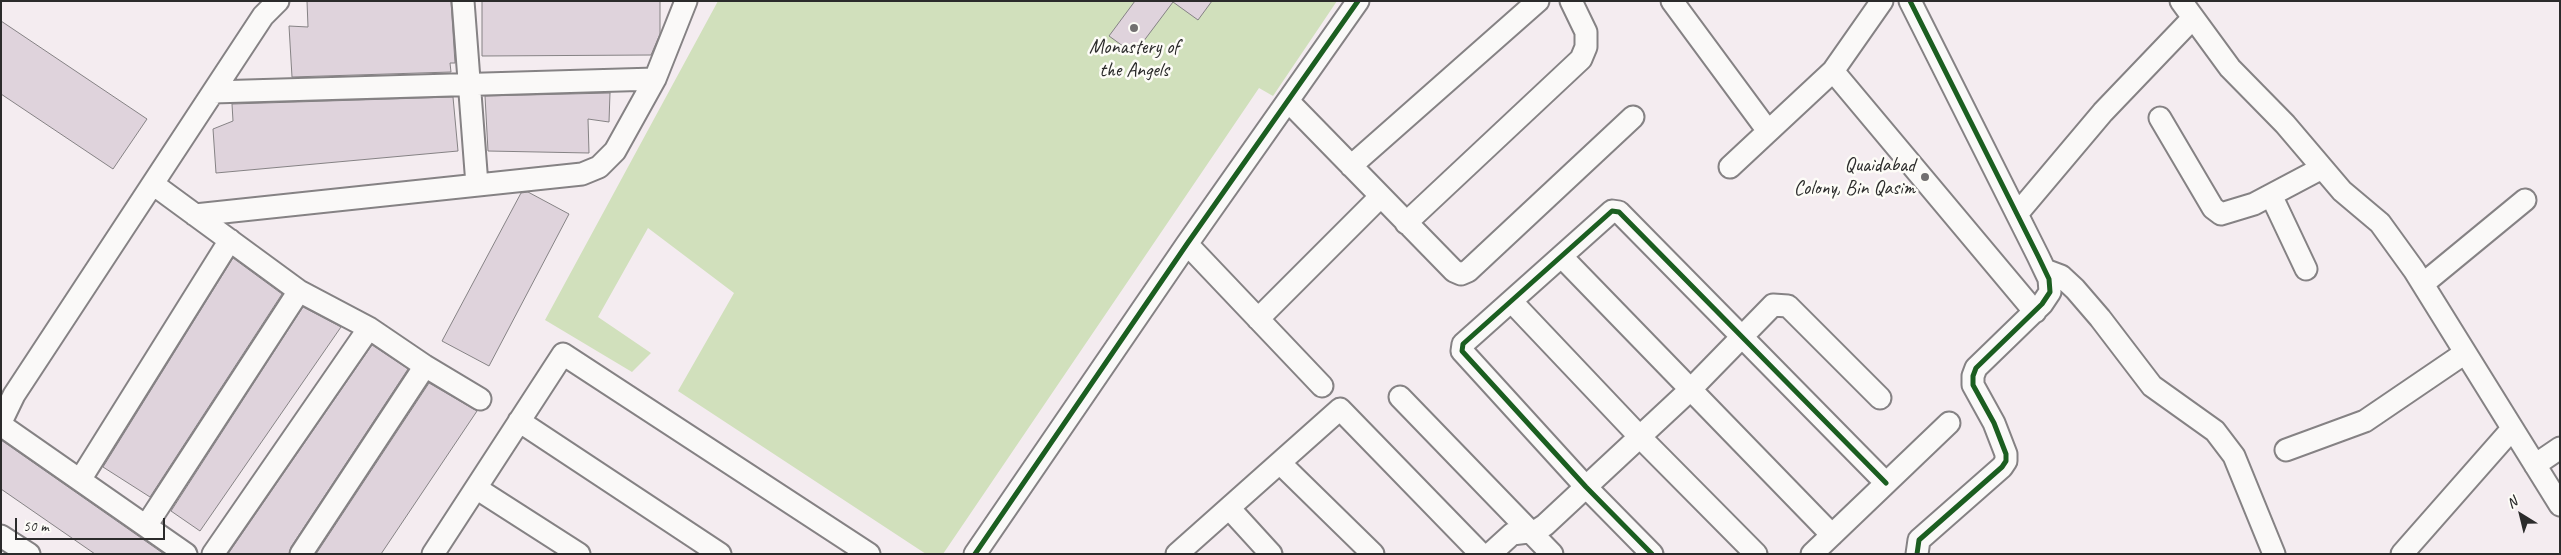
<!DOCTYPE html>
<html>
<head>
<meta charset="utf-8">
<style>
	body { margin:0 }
	#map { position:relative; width:2561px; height:555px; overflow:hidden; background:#f4ecf0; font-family:Caveat,sans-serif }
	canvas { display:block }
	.frame { position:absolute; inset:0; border:2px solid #2b2b2b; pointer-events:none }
	.north { position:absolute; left:2496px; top:490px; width:50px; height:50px; -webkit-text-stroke:4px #fdfcf7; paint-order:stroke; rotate:324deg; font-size:14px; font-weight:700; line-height:20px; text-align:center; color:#2b2b2b }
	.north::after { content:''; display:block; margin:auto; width:18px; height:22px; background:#2b2b2b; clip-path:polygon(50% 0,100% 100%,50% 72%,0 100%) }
	.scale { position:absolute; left:15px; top:518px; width:150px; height:22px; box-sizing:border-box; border:2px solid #2b2b2b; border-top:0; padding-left:6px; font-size:15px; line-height:18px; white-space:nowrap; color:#2b2b2b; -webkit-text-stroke:4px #fdfcf7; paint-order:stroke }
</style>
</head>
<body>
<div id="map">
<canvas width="2561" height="555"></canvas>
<div class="frame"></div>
<div class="north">N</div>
<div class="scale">50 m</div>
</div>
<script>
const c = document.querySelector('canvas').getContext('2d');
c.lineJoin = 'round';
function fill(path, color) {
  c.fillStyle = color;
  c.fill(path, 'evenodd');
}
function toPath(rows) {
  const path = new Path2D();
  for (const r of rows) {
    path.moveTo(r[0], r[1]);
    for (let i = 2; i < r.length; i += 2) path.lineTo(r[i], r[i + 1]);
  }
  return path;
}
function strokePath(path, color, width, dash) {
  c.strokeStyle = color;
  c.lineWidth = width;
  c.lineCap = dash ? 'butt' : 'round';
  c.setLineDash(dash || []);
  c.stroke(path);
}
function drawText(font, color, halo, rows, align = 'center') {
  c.font = font + ' Caveat,sans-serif';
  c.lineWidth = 5;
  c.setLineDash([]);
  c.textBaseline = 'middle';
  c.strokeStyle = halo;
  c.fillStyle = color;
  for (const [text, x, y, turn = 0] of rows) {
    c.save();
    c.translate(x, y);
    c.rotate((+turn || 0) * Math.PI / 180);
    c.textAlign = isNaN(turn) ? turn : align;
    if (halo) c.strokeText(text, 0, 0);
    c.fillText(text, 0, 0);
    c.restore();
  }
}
fill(toPath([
	[718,1,1337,1,1273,96,1259,88,943,554,926,554,678,391,734,293,648,228,598,317,651,353,632,372,545,320]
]), '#d1e0bc');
const building = toPath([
	[307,1,451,1,455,63,450,63,451,72,292,77,289,26,308,27,307,1],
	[482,1,660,1,660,34,651,55,482,56,482,1],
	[1135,1,1212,1,1198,20,1173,2,1134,54,1109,36,1135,1],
	[1,21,147,119,113,169,1,94,1,21],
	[610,93,609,122,588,119,589,153,488,151,485,96,610,93],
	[453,97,458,151,216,173,213,129,233,121,232,104,453,97],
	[528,192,569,214,489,366,442,341,521,193,528,192],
	[233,258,282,294,150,497,103,467,233,258],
	[303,307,341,327,200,531,171,511,303,307],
	[372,345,408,369,291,547,289,554,228,554,372,345],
	[429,383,477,411,381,554,316,554,429,383],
	[1,440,164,554,95,554,1,489,1,440]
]);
fill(building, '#dfd3dc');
strokePath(building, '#858284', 1);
const minor = toPath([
	[463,1,477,185],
	[1672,1,1768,131],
	[1910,1,2038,256,2049,279,2050,292,2042,304,1976,368,1973,376,1973,385,1994,423,2006,454,2006,461,2002,467,1919,540,1917,554],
	[2181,1,2230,68,2285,124,2342,191,2380,223,2414,270,2560,505],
	[1833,71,2035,312],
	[213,92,655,79],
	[1288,101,1454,271,1461,274,1468,271,1633,117],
	[2160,118,2213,208,2221,214,2254,204,2322,168],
	[1351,166,1538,1],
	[1730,167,1833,71,1882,1],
	[153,184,299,291,369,328,425,366,480,399],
	[2271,195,2306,269],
	[2017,214,2103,112,2193,18],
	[195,215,582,174,599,167,615,151,655,79,686,1],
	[1406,223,1581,59,1586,47,1586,32,1571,1],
	[1187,244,1322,386],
	[1562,257,1832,535],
	[2045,270,2061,276,2075,289,2100,318,2152,386,2215,431,2234,456,2274,554],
	[2423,284,2525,200],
	[1512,302,1640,437,1756,554],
	[1258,319,1380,197],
	[1400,397,1552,554],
	[519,421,720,554],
	[1,422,14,395,213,92,263,16,278,1],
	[1,425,186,554],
	[2286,450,2365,421,2465,353],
	[1280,463,1373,554],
	[2535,465,2560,448],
	[80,480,230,240],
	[476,488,579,554],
	[1229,508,1271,554],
	[146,526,299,291],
	[1,536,29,554],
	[213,554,369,328],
	[301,554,425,366],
	[433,554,563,354,869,554],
	[975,554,1187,244,1358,1],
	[1177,554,1340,409,1481,554],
	[1490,554,1512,534,1536,531,1545,525,1690,390,1773,305,1788,306,1880,398],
	[1652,554,1586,487,1462,351,1463,344,1612,211,1619,212,1886,483],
	[1812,554,1949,423],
	[2402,554,2512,429]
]);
strokePath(minor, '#858284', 25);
strokePath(minor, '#faf9f8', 21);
strokePath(toPath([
	[1910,1,2038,256,2049,279,2050,292,2042,304,1976,368,1973,376,1973,385,1994,423,2006,454,2006,461,2002,467,1919,540,1917,554],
	[975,554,1187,244,1358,1],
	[1652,554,1586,487,1462,351,1463,344,1612,211,1619,212,1886,483]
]), '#1b5e20', 5);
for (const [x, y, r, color] of [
	[1134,28,5,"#716f70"],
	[1925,177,5,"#716f70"]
]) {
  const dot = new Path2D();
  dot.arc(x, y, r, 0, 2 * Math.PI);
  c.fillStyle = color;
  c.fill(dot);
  strokePath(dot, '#fdfcf7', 2);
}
drawText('20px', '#2b2b2b', '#fdfcf7', [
	["Monastery of",1134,48],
	["the Angels",1134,71],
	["Quaidabad",1915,166,"right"],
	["Colony, Bin Qasim",1915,189,"right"]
]);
</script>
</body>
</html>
